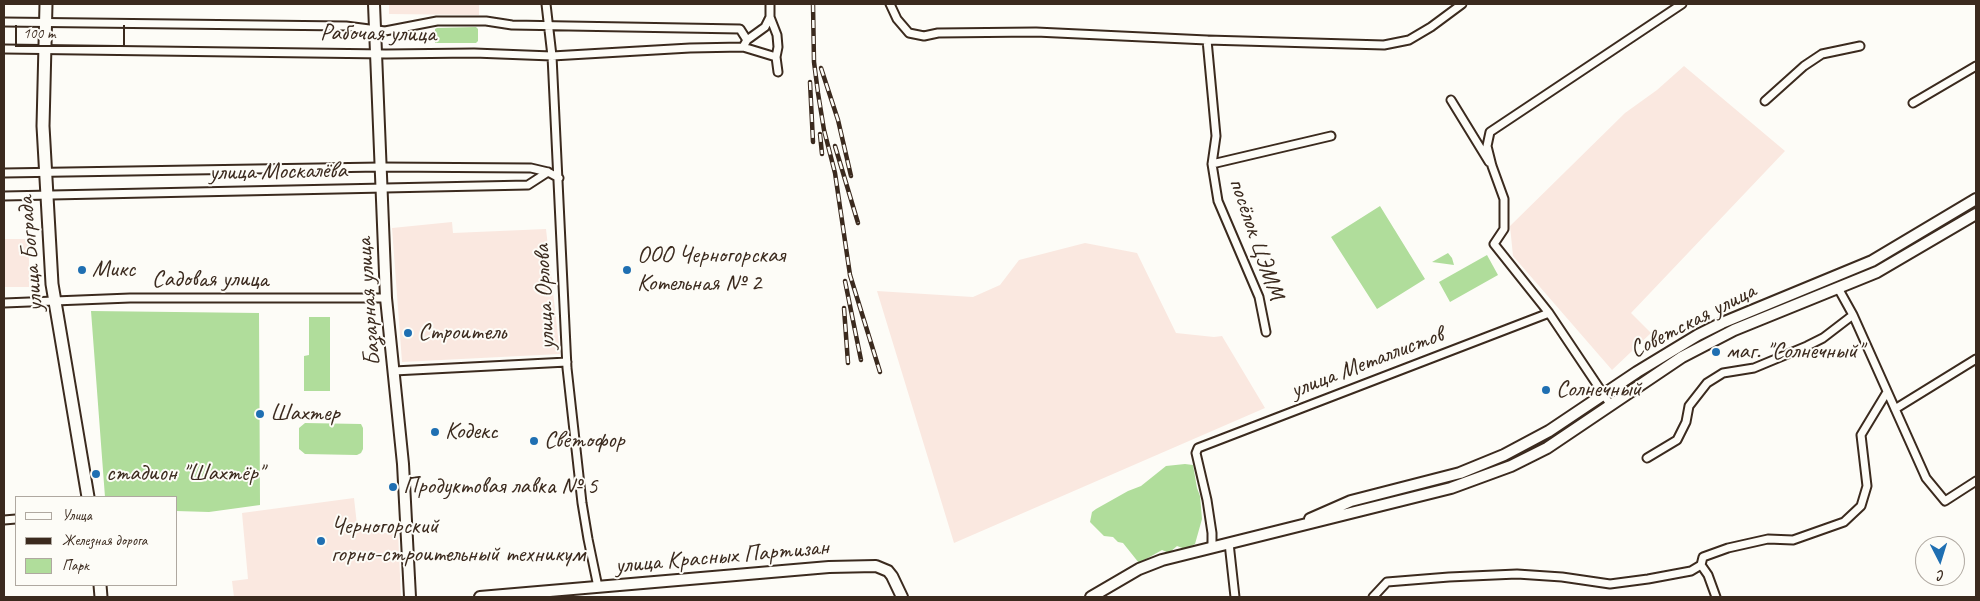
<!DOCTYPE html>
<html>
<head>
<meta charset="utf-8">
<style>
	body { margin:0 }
	#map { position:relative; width:1980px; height:601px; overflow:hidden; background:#fdfcf7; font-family:Caveat,sans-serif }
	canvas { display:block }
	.frame { position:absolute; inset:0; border:5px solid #3b2a1e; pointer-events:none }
	.legend { position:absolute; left:15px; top:496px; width:162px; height:90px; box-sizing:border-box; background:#fdfcf7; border:1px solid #afa8a0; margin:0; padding:6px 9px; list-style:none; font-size:15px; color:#3b2a1e }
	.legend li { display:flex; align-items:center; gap:10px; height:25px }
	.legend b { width:25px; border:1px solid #afa8a0 }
	.north { position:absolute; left:1915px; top:536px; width:50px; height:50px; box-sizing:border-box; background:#fdfcf7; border:1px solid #afa8a0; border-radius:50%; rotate:175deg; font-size:14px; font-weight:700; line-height:20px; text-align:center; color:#3b2a1e }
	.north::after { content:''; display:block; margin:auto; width:18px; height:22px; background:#1f6fb2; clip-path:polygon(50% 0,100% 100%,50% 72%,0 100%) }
	.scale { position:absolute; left:15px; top:25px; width:110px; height:22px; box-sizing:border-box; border:2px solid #3b2a1e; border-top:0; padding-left:6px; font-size:15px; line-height:18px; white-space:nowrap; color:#3b2a1e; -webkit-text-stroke:4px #fdfcf7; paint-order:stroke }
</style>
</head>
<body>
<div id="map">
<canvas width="1980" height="601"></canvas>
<div class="frame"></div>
<ul class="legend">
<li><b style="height:6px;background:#fdfcf7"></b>Улица</li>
<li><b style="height:6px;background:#3b2a1e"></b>Железная дорога</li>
<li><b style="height:14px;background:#b0dd9b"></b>Парк</li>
</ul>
<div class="north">С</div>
<div class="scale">100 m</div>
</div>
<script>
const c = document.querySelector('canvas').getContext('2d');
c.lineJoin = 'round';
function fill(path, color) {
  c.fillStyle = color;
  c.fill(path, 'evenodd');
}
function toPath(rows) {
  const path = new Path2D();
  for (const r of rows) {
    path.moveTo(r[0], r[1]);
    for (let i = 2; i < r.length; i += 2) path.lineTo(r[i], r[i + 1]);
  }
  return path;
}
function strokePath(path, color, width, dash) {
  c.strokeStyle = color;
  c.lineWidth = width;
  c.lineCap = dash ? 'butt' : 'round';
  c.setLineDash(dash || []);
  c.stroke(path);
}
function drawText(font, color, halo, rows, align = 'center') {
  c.font = font + ' Caveat,sans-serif';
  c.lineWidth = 4;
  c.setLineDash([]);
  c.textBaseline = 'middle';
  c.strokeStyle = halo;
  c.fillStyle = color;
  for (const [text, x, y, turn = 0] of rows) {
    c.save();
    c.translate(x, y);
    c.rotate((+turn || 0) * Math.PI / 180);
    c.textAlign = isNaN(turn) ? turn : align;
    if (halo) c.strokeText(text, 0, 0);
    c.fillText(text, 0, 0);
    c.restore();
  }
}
fill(toPath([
	[389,4,479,4,479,15,389,14],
	[1684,66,1785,151,1631,313,1651,333,1612,370,1513,256,1510,226,1625,113,1657,90],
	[452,222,453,233,546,229,560,354,402,362,392,228],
	[4,239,29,239,29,287,4,287],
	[1085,243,1137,253,1176,333,1214,337,1222,336,1265,408,954,543,877,291,973,297,1000,285,1019,260],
	[354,498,357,525,383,523,384,533,398,532,401,597,234,597,232,581,248,579,242,513]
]), '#fae8e0');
fill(toPath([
	[476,27,478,29,478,41,476,43,435,43,435,29,437,28],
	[1976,205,1976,209,1875,269,1683,352,1619,392,1617,391,1681,349,1722,328,1873,265],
	[1380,206,1425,279,1377,309,1331,237],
	[1448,253,1452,258,1454,265,1432,262],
	[1487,255,1498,275,1450,302,1439,282],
	[91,311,259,313,260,505,209,512,176,511,176,497,105,497],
	[309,317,330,317,330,391,304,391,304,356,309,355],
	[305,423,361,424,363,428,363,449,361,453,357,455,305,454,299,449,299,428],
	[1566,426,1568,429,1525,454,1476,476,1434,488,1345,509,1372,499,1468,475,1495,465],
	[1185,464,1193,465,1197,488,1200,496,1202,519,1195,544,1185,549,1177,546,1169,553,1162,550,1139,563,1123,543,1118,542,1113,537,1104,536,1090,522,1092,512,1096,509,1128,491,1141,486,1166,466]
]), '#b0dd9b');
const street = toPath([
	[546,4,552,56,567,368,582,503,588,539,598,587],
	[890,4,897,19,909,33,924,36,938,33,1036,32,1207,40,1384,45,1409,40,1431,27,1462,4],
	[4,22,346,26,385,31,437,21,486,21,512,25,740,29,747,40,765,27,770,17,770,4],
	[1207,40,1216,136,1212,164,1218,201,1259,297,1266,332],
	[743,47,776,57,778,47,777,35,770,17],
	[4,49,386,54,474,53,552,56,690,48,743,47,747,40],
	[776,57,778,72],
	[1451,100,1489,162],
	[1765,101,1804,66,1822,54,1860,46],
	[1913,103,1976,66],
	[1212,164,1331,136],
	[4,173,381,167,531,168,548,172,559,178],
	[4,196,528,185,548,172],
	[1838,288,1853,315,1926,478,1945,501,1976,481],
	[4,303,130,298,386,298],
	[394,371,567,362],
	[1610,404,1549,313,1494,244,1504,229,1504,199,1492,166,1487,146,1490,132,1682,4],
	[1895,409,1976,359],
	[1647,458,1677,440,1686,422,1689,406,1707,383,1723,373,1754,368,1807,346,1823,338,1853,315],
	[4,520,16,519],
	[1229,543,1235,597],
	[1212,547,1212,533,1207,500,1196,453,1198,448,1549,313],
	[1701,565,1708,575,1716,597],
	[1373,597,1387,582,1449,577,1517,574,1562,577,1610,584,1648,579,1691,571,1701,565,1703,557,1728,548,1768,539,1793,540,1844,522,1861,506,1867,486,1861,435,1887,392]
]);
const secondary = toPath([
	[374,4,386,298,403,464,410,597],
	[1310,519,1351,501,1460,473,1504,455,1549,431,1637,372,1698,335,1722,323,1872,261,1976,199],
	[480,597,829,567,876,566,888,571,892,576,902,597],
	[1091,597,1139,569,1162,560,1451,488,1511,466,1547,448,1682,357,1734,330,1877,272,1976,214]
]);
const primary = toPath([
	[46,4,43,126,52,284,88,497],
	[100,585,101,597]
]);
strokePath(street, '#3b2a1e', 11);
strokePath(secondary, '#3b2a1e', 14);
strokePath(primary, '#3b2a1e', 15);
strokePath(street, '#fdfcf7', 7);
strokePath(secondary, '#fdfcf7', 10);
strokePath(primary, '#fdfcf7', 11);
const rail = toPath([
	[813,4,814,62,818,93,824,130,835,173,850,275,880,372],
	[821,68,838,120,851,176],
	[810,82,813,142],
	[820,134,822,154],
	[835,146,858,223],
	[845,281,861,360],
	[844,308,848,363]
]);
strokePath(rail, '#3b2a1e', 4.5);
strokePath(rail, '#fdfcf7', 2.5, [8]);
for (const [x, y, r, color] of [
	[82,270,5,"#1f6fb2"],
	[627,270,5,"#1f6fb2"],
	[408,333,5,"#1f6fb2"],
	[1716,352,5,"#1f6fb2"],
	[1546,390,5,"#1f6fb2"],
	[260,414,5,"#1f6fb2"],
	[435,432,5,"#1f6fb2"],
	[534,441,5,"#1f6fb2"],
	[96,474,5,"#1f6fb2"],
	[393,487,5,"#1f6fb2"],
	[321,541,5,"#1f6fb2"]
]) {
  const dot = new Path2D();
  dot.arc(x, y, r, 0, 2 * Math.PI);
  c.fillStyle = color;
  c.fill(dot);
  strokePath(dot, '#fdfcf7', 2);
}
drawText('24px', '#3b2a1e', '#fdfcf7', [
	["Рабочая улица",378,34,1],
	["улица Москалёва",278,172,-1],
	["посёлок ЦЭММ",1256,239,71],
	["улица Бограда",31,254,-95],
	["Садовая улица",210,280],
	["улица Орлова",545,297,-93],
	["Базарная улица",369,302,-94],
	["Советская улица",1693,321,-27],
	["улица Металлистов",1367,363,-21],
	["улица Красных Партизан",722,557,-5]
]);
drawText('24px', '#3b2a1e', '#fdfcf7', [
	["ООО Черногорская",637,256],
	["Котельная № 2",637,284],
	["Микс",92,270],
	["Строитель",418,333],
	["маг. \"Солнечный\"",1726,352],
	["Солнечный",1556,390],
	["Шахтер",270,414],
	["Кодекс",445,432],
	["Светофор",544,441],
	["стадион \"Шахтёр\"",106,474],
	["Продуктовая лавка № 5",403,487],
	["Черногорский",331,527],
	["горно-строительный техникум",331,555]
], 'left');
</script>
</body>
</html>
